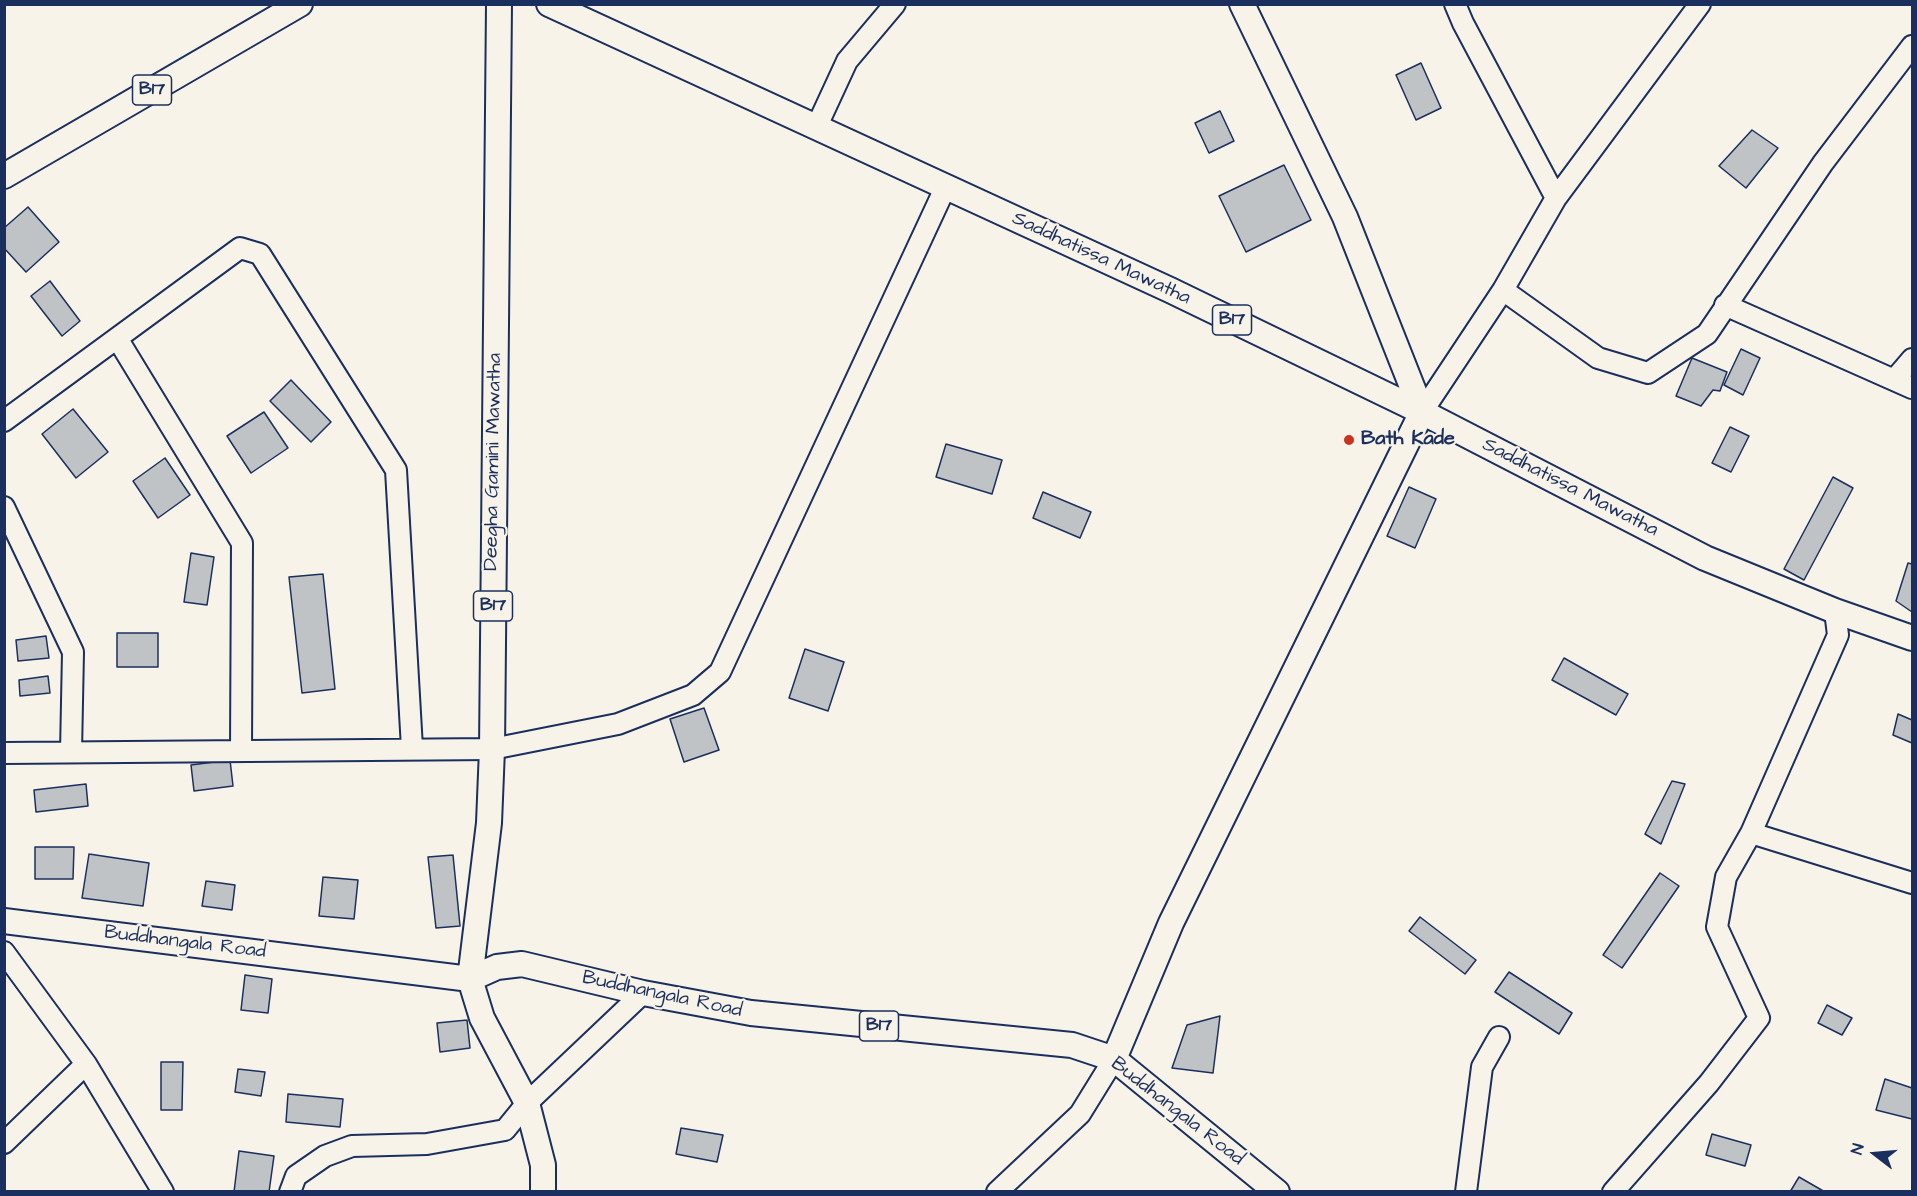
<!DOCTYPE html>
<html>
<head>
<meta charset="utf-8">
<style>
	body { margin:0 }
	#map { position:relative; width:1917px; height:1196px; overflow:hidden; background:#f7f3e8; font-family:"Architects Daughter",sans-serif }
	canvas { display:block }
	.frame { position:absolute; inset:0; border:6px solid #1b2f5e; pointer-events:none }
	.north { position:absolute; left:1845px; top:1124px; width:60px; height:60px; -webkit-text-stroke:4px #f7f3e8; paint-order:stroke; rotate:286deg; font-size:16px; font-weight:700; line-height:24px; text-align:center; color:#1b2f5e }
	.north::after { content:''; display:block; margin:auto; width:21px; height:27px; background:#1b2f5e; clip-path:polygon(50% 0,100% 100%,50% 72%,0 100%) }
</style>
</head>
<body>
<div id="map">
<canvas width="1917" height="1196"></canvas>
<div class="frame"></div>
<div class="north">N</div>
</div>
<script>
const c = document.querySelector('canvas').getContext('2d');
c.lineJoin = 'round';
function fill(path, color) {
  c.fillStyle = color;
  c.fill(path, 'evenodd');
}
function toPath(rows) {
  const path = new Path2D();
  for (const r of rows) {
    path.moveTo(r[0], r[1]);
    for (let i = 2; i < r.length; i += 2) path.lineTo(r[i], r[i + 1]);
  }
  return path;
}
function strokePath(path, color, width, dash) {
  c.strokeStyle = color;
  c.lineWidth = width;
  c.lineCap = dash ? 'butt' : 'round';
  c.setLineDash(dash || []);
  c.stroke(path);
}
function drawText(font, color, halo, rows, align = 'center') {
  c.font = font + ' "Architects Daughter",sans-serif';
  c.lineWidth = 4.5;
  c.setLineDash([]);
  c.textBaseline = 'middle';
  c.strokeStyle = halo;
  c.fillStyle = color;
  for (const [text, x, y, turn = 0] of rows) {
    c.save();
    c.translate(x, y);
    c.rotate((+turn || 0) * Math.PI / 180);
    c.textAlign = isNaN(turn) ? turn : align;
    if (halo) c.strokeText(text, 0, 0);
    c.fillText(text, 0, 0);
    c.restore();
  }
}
const building = toPath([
	[1421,63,1441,108,1416,120,1396,75,1421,63],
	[1220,111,1234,141,1209,153,1195,123,1220,111],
	[1752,130,1778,148,1746,188,1719,166,1752,130],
	[1284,165,1311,220,1246,252,1219,196,1284,165],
	[28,207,59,242,26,272,4,248,4,228,28,207],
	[50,281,80,321,62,336,31,296,50,281],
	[1741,349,1760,358,1743,395,1724,385,1741,349],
	[1692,358,1727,372,1720,391,1713,390,1701,406,1676,396,1692,358],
	[291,380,331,422,311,442,270,401,291,380],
	[73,409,108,452,76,478,42,434,73,409],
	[264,412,288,448,251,473,227,436,264,412],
	[1730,427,1749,436,1731,472,1712,463,1730,427],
	[946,444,1002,460,992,494,936,477,946,444],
	[165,458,190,495,158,518,133,481,165,458],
	[1833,477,1853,488,1804,580,1784,569,1833,477],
	[1409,487,1436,499,1415,548,1387,536,1409,487],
	[1043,492,1091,512,1080,538,1033,518,1043,492],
	[191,553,214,557,207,605,184,602,191,553],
	[1908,563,1912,564,1912,612,1896,601,1908,563],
	[323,574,335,689,302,693,289,577,323,574],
	[117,633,158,633,158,667,117,667,117,633],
	[46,636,49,658,18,661,16,640,46,636],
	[805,649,844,662,828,711,789,698,805,649],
	[1564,658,1628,694,1616,715,1552,680,1564,658],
	[48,676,50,693,20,696,19,680,48,676],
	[704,708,719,750,684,762,670,719,704,708],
	[1898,714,1912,720,1912,743,1893,735,1898,714],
	[230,760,233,786,194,791,191,765,230,760],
	[1672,781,1685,784,1661,844,1645,834,1672,781],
	[86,784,88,806,36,812,34,790,86,784],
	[35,847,74,847,73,879,35,879,35,847],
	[89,854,149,863,143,906,82,898,89,854],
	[453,855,460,926,436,928,428,857,453,855],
	[1660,873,1679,886,1622,968,1603,955,1660,873],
	[323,877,358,880,354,919,319,916,323,877],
	[206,881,235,885,232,910,202,906,206,881],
	[1420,917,1476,960,1465,974,1409,931,1420,917],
	[1509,972,1572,1013,1559,1034,1495,992,1509,972],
	[245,975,272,979,268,1013,241,1010,245,975],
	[1827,1005,1852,1018,1842,1035,1818,1023,1827,1005],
	[1220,1016,1213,1073,1172,1068,1187,1025,1220,1016],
	[467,1020,470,1048,440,1052,437,1023,467,1020],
	[161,1062,183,1062,182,1110,161,1110,161,1062],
	[238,1069,265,1072,261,1096,235,1092,238,1069],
	[1885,1079,1912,1088,1912,1119,1876,1110,1885,1079],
	[288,1094,343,1099,340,1127,286,1122,288,1094],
	[681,1128,723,1135,717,1162,676,1154,681,1128],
	[1712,1134,1751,1145,1745,1166,1706,1155,1712,1134],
	[239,1151,274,1156,269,1192,234,1192,239,1151],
	[1799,1177,1825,1192,1790,1192,1799,1177]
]);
fill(building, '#c0c3c5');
strokePath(building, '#1b2f5e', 1.5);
const minor = toPath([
	[1455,4,1463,23,1556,198],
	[816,128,847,61,895,4],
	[1503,290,1598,358,1648,373,1707,334,1823,163,1912,46],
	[1725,305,1912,388],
	[117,338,242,543,241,750],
	[1894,380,1912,359],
	[1422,412,1503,290,1556,198,1700,4],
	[4,421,240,248,260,254,396,470,412,748],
	[4,507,73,652,71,752],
	[4,753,492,749,618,724,693,695,720,672,946,186],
	[1751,833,1838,635,1835,611],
	[4,952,86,1064,163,1192],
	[4,1143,86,1064],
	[290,1192,296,1176,325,1156,352,1146,427,1144,505,1130,527,1103,643,993],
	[997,1192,1080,1114,1114,1059],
	[1466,1192,1482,1067,1499,1037],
	[1613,1192,1709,1083,1759,1018,1717,927,1726,877,1751,833,1912,883]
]);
const major = toPath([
	[499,4,492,749,489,823,470,979,482,1018,527,1103,543,1165,543,1192],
	[549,4,1170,290,1422,412,1705,558,1835,611,1912,638],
	[4,176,300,4],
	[4,921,470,979,497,967,522,964,643,993,751,1013,1072,1045,1114,1059,1277,1192],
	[1114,1059,1171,923,1422,412,1345,217,1242,4]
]);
strokePath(minor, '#1b2f5e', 24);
strokePath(major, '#1b2f5e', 28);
strokePath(minor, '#f7f3e8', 20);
strokePath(major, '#f7f3e8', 24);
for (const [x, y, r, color] of [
	[1349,440,6,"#c8321e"]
]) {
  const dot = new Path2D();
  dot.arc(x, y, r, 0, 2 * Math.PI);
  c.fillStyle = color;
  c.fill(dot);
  strokePath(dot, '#f7f3e8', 2);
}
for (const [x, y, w] of [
	[152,90,39],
	[1232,320,39],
	[493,606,39],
	[879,1026,39]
]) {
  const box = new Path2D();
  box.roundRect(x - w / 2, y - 15, w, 30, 4.5);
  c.fillStyle = '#f7f3e8';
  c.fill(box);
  strokePath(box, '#1b2f5e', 1.5);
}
drawText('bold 18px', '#1b2f5e', null, [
	["B17",152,90],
	["B17",1232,320],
	["B17",493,606],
	["B17",879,1026]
]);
drawText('20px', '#1b2f5e', '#f7f3e8', [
	["Saddhatissa Mawatha",1101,259,25],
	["Deegha Gamini Mawatha",494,462,-89],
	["Saddhatissa Mawatha",1570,488,27],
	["Buddhangala Road",185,943,7],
	["Buddhangala Road",662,995,12],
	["Buddhangala Road",1177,1112,38]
]);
drawText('bold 20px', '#1b2f5e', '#f7f3e8', [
	["Bath Kade",1361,440]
], 'left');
</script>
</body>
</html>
